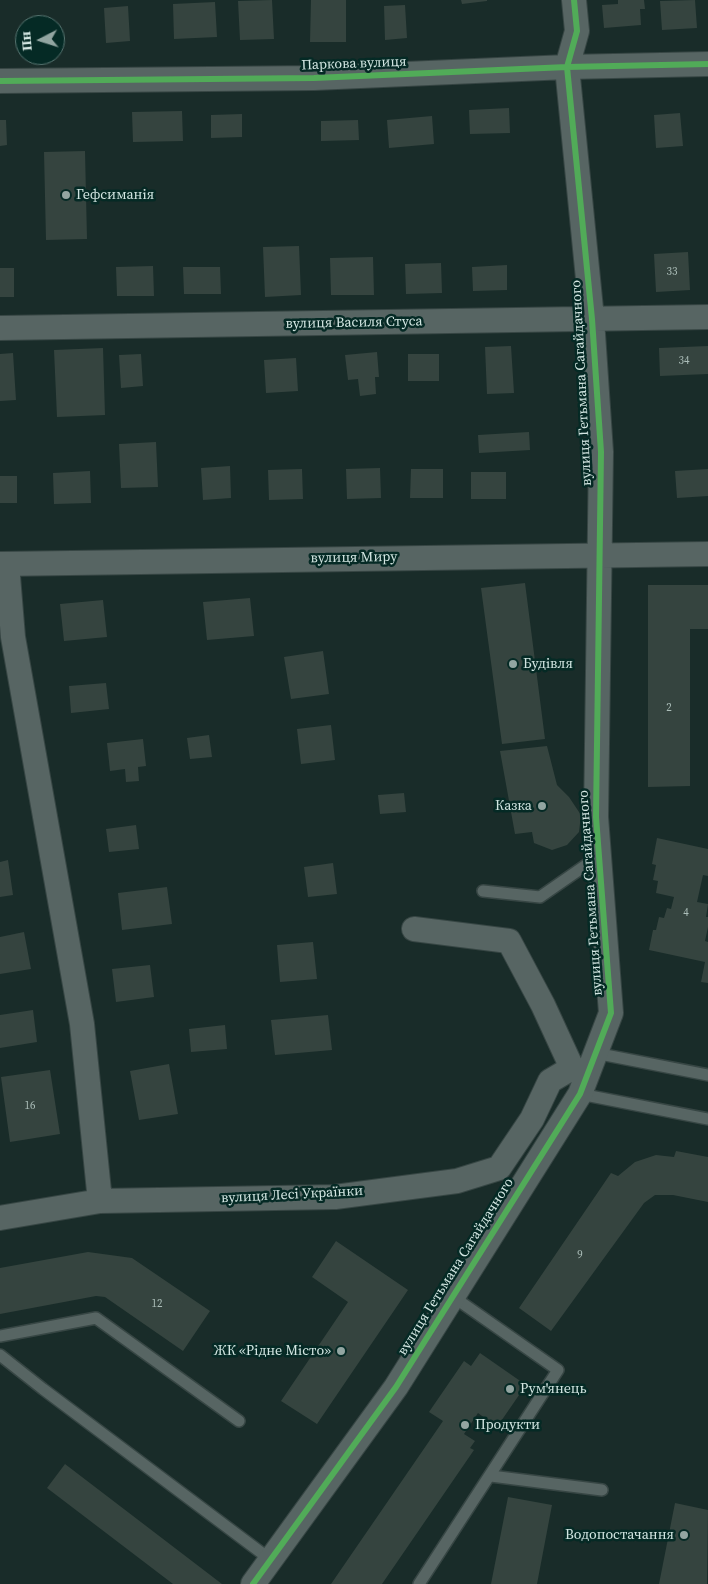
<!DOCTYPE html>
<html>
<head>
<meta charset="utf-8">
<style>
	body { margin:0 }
	#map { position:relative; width:708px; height:1584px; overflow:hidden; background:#192c29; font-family:"Source Serif 4",serif }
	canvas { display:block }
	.north { position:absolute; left:15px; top:15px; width:50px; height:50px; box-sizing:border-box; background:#052a25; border:1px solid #577571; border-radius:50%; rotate:265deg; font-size:14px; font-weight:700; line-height:20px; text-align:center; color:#d3e6e2 }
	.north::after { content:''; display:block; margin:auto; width:18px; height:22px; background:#92a5a1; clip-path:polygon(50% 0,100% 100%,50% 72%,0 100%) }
</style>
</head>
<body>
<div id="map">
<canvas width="708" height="1584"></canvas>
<div class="north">Пн</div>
</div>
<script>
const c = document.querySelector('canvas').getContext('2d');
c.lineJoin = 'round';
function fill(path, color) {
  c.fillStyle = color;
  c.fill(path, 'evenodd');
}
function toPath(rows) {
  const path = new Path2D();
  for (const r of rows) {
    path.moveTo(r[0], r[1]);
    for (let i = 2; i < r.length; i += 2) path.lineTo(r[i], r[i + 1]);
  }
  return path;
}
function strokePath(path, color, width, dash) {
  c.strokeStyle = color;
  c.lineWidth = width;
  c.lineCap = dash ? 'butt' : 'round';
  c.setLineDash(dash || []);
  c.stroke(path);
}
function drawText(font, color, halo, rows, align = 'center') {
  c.font = font + ' "Source Serif 4",serif';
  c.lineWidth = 5;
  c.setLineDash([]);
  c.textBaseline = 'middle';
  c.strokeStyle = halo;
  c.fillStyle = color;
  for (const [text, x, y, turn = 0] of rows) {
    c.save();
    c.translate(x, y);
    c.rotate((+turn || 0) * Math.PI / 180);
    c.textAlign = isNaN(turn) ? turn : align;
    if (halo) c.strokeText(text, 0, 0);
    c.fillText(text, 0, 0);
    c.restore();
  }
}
fill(toPath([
	[272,0,274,39,240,40,238,1],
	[311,0,346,0,346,42,310,42],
	[461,0,487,0,487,1,462,4],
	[618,0,644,0,645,9,640,9,641,25,604,28,602,5,618,4],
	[695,0,697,28,662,30,660,1],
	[215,2,217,37,174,39,173,4],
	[405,5,407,38,385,40,384,6],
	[128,6,130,41,106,43,104,8],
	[509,108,510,133,470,134,469,110],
	[182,111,183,141,133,142,132,112],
	[680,113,683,146,656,148,654,115],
	[242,114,242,137,211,138,211,115],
	[432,116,434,144,389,148,387,120],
	[0,120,6,120,7,145,0,146],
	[358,120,359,140,321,141,321,121],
	[85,151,87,239,46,240,44,152],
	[299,246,301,295,265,297,263,247],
	[688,252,690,290,656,292,654,254],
	[373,257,374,295,331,295,330,258],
	[441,263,442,293,406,294,405,264],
	[507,265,507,290,473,291,472,267],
	[153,266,154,296,117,296,116,267],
	[183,267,220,267,221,294,184,294],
	[0,268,14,268,14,297,0,297],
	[511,346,514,393,487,394,485,347],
	[708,346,708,374,660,376,659,348],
	[103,348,105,415,57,417,54,350],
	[377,352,379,377,375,377,376,394,360,396,358,379,348,380,345,355],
	[13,353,16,400,0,401,0,354],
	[141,354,143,386,121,388,119,355],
	[408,354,439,354,439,381,408,381],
	[296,358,298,391,266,393,264,360],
	[529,432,530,450,479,453,478,435],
	[156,442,158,487,121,488,119,444],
	[230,466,231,498,203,500,201,468],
	[380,468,381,498,347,499,346,469],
	[302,469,303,499,269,500,268,470],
	[411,469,443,469,443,498,410,498],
	[708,469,708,496,677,498,675,471],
	[90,471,91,503,54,504,53,473],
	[471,472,506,472,506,499,471,499],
	[0,476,17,476,17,503,0,503],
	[525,583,545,739,502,744,481,588],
	[648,585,708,585,708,629,690,629,690,786,648,787],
	[250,598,254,636,207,640,203,602],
	[103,600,107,637,64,641,60,604],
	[323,651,329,694,291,699,284,657],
	[106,683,109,709,71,713,69,686],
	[331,725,335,760,301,764,297,729],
	[209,735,212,757,190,759,187,738],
	[143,739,146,766,138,767,139,781,126,782,125,769,110,771,107,743],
	[547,746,557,785,569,797,581,815,579,832,567,845,552,850,534,843,532,832,515,834,500,751],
	[404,793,406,812,380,814,378,795],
	[136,825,139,849,109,852,106,829],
	[657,838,708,849,708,876,703,875,697,902,708,904,706,917,708,917,708,927,705,941,708,942,708,983,701,982,705,962,649,950,653,930,656,930,659,917,664,918,667,908,671,909,674,897,656,893,658,881,653,880,656,865,652,864],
	[8,860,13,895,0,897,0,862],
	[333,863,337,894,308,897,304,867],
	[167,887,172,924,122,930,118,893],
	[24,932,31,969,0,974,0,937],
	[313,942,317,979,280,982,277,945],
	[150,965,154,997,116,1002,112,969],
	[33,1010,37,1042,0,1048,0,1015],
	[328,1015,332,1050,275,1055,271,1020],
	[225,1025,227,1049,191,1052,189,1029],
	[169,1064,178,1114,139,1120,130,1071],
	[50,1070,60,1134,10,1142,1,1077],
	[676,1151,708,1157,708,1202,673,1195,655,1195,644,1203,551,1331,519,1308,611,1173,618,1176,635,1162,656,1155,674,1157],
	[336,1241,408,1290,317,1424,281,1401,348,1302,312,1277],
	[88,1252,132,1258,210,1311,183,1351,105,1297,96,1296,0,1314,0,1268],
	[480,1353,526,1385,497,1427,478,1413,464,1434,475,1441,470,1448,474,1450,382,1584,331,1584,443,1421,429,1412,464,1361,471,1366],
	[65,1464,222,1584,173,1584,47,1488],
	[508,1497,552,1505,537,1584,491,1584],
	[675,1503,708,1510,707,1584,659,1584]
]), '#35443f');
const lane = toPath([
	[483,891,540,897,599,856],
	[595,1053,708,1075],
	[580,1094,708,1119],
	[0,1336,96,1318,239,1421],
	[0,1355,43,1389,271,1560],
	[491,1476,602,1490],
	[419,1584,558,1370,452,1296]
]);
const street = toPath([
	[0,81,314,78,567,67,708,64],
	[0,328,708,317],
	[0,564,708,554],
	[7,564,13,637,82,1024,100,1201],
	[414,929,509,941,543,1005,572,1068],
	[0,1218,100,1201,335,1197,457,1181,499,1168,532,1119,550,1081,572,1068,588,1073],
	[253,1584,396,1387,580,1094,611,1013,596,817,601,452,592,319,567,67,577,31,574,0]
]);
strokePath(lane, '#374644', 14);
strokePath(street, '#374644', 26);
strokePath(lane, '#576563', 11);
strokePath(street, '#576563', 24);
strokePath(toPath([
	[0,81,314,78,567,67,708,64],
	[253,1584,396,1387,580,1094,611,1013,596,817,601,452,592,319,567,67,577,31,574,0]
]), '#51ab58', 6);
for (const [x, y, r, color] of [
	[66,195,5,"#92a5a1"],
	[513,664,5,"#92a5a1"],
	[542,806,5,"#92a5a1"],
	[341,1351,5,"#92a5a1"],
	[510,1389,5,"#92a5a1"],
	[465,1425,5,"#92a5a1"],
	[684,1535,5,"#92a5a1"]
]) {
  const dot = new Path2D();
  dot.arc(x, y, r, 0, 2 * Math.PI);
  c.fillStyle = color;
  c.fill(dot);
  strokePath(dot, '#052a25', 2);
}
drawText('11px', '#acbeb9', null, [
	["33",672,272],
	["34",684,361],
	["2",669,708],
	["4",686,913],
	["16",30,1106],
	["9",580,1255],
	["12",157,1304]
]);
drawText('14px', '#d3e6e2', '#052a25', [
	["Паркова вулиця",354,64,-2],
	["вулиця Василя Стуса",354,323,-1],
	["вулиця Гетьмана Сагайдачного",582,383,-93],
	["вулиця Миру",354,558,-1],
	["вулиця Гетьмана Сагайдачного",591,893,-94],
	["вулиця Лесі Українки",292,1195,-3],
	["вулиця Гетьмана Сагайдачного",456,1267,-58]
]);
drawText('14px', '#d3e6e2', '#052a25', [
	["Гефсиманія",76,195],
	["Будівля",523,664],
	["Казка",532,806,"right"],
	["ЖК «Рідне Місто»",331,1351,"right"],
	["Рум'янець",520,1389],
	["Продукти",475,1425],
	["Водопостачання",674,1535,"right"]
], 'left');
</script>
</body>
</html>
